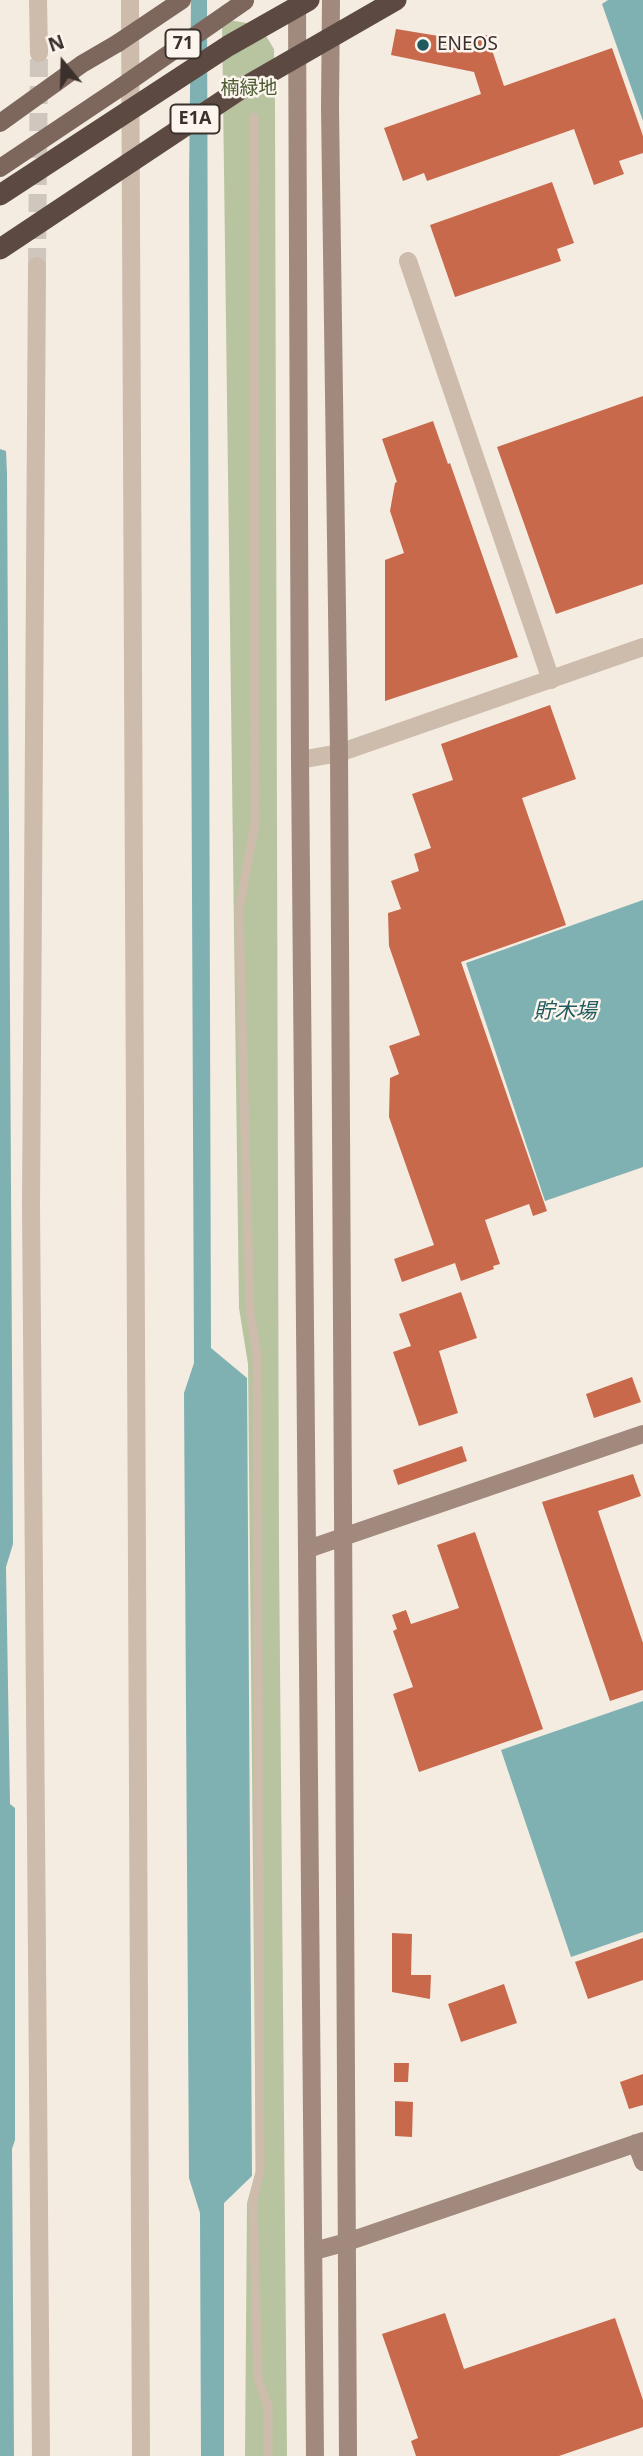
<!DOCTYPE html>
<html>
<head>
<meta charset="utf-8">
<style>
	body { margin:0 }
	#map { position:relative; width:643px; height:2456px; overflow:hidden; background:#f4ebe1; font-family:"Noto Sans",sans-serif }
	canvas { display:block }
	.north { position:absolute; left:28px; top:28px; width:70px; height:70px; -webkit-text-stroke:5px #fbf5ee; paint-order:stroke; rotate:341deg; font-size:19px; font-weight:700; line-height:28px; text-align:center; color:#3b302b }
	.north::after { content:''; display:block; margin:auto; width:24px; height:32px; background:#3b302b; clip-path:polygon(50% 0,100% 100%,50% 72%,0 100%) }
</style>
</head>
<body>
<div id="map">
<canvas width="643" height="2456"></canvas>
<div class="north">N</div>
</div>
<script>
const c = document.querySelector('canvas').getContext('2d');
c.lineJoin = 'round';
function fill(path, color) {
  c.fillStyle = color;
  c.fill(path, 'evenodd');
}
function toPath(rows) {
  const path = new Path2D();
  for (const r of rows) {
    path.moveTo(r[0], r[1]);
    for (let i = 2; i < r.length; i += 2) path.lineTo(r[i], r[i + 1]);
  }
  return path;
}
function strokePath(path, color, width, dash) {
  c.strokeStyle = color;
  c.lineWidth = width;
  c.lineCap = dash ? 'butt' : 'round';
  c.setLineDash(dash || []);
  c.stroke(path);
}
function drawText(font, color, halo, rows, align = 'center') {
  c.font = font + ' "Noto Sans","Noto Sans JP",sans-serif';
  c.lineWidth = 5;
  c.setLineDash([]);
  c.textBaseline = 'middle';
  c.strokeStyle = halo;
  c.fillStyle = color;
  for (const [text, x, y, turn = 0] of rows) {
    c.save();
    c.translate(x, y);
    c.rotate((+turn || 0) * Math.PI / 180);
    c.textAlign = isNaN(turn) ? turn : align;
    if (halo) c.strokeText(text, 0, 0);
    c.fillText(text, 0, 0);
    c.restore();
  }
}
fill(toPath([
	[222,19,247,23,263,31,274,49,275,107,279,1552,287,2456,245,2456,247,2203,256,2171,248,1364,239,1308]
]), '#b8c4a0');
fill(toPath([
	[191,0,207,0,211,1348,247,1378,252,2176,224,2203,224,2456,201,2456,200,2213,189,2178,184,1393,194,1363,189,185],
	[608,0,643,0,643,121,602,4],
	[0,449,6,451,7,474,13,1544,6,1567,10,1804,15,1808,15,2140,12,2149,14,2456,0,2456],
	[643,900,643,1167,545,1201,466,963],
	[643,1701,643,1932,571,1957,501,1750]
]), '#7fb0b2');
fill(toPath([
	[396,29,469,41,487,35,504,86,612,48,643,136,643,153,619,161,624,174,594,185,574,129,427,181,424,173,403,181,384,128,481,94,474,72,391,55],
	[552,182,574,243,557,249,561,261,455,297,430,225],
	[643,396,643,584,556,614,497,447],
	[433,421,448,464,450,463,518,657,385,701,385,560,404,553,390,511,395,483,397,482,382,439],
	[550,705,576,779,522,798,566,925,461,962,547,1211,533,1216,529,1204,485,1220,500,1264,493,1266,494,1269,461,1281,455,1263,402,1282,394,1259,434,1245,389,1117,390,1078,399,1074,389,1046,420,1035,389,946,388,913,401,909,391,881,419,871,414,854,431,848,412,794,453,780,441,744],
	[461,1292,477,1338,439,1351,458,1413,419,1426,393,1352,411,1346,399,1314],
	[632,1377,641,1402,594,1418,586,1394],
	[462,1446,467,1461,398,1485,393,1470],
	[633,1474,641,1496,598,1511,643,1643,643,1690,610,1701,542,1502],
	[475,1532,543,1729,419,1772,393,1694,413,1687,393,1631,397,1629,392,1615,406,1610,411,1624,459,1608,437,1545],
	[392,1933,412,1934,411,1975,431,1975,430,1999,392,1992],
	[643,1938,643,1980,588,1999,575,1962],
	[504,1984,517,2023,461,2042,448,2004],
	[394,2063,409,2063,408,2082,394,2082],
	[643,2074,643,2105,629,2109,620,2082],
	[395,2101,413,2102,412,2137,395,2136],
	[445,2313,464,2369,615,2318,643,2400,643,2427,559,2456,416,2456,411,2441,418,2438,382,2334]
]), '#c8694b');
strokePath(toPath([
	[37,266,39,53]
]), '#cfc6bd', 18, [18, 9]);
strokePath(toPath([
	[254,117,255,824,239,909,250,1311,257,1354,260,2172,253,2200,258,2378,268,2407,268,2456]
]), '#cdbbac', 9);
strokePath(toPath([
	[38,0,39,53],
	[130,0,141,2456],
	[408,261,551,680],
	[37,266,31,1205,41,2456],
	[300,760,339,753,643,647]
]), '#cdbbac', 18);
strokePath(toPath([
	[297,0,300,760,315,2456],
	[331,0,330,108,339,753,348,2456],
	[308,1549,643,1434],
	[636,2143,643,2162],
	[314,2251,347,2242,643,2141]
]), '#a18a7d', 18);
strokePath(toPath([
	[0,123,82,64,118,43],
	[0,168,121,87]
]), '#7d675c', 18);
strokePath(toPath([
	[118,43,182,0],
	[121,87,245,1]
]), '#7d675c', 18);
strokePath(toPath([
	[0,195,228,46,309,0],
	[0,249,236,92,396,0]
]), '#5c4a42', 21);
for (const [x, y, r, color] of [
	[423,45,7,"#1f5a5e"]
]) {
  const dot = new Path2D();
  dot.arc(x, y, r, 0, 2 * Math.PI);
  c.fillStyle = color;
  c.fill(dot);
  strokePath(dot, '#fbf5ee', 2.5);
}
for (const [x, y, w] of [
	[183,44,35],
	[195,119,49]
]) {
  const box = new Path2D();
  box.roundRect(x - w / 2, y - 14.5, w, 29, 5);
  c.fillStyle = '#fbf5ee';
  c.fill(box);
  strokePath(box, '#3b302b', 2);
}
drawText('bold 18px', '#3b302b', null, [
	["71",183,44],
	["E1A",195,119]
]);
drawText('19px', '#3b302b', '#fbf5ee', [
	["ENEOS",437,45]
], 'left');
drawText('19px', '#4a5a2e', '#fbf5ee', [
	["楠緑地",249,89]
]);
drawText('italic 21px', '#1f5a5e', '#fbf5ee', [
	["貯木場",565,1012]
]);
</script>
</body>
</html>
